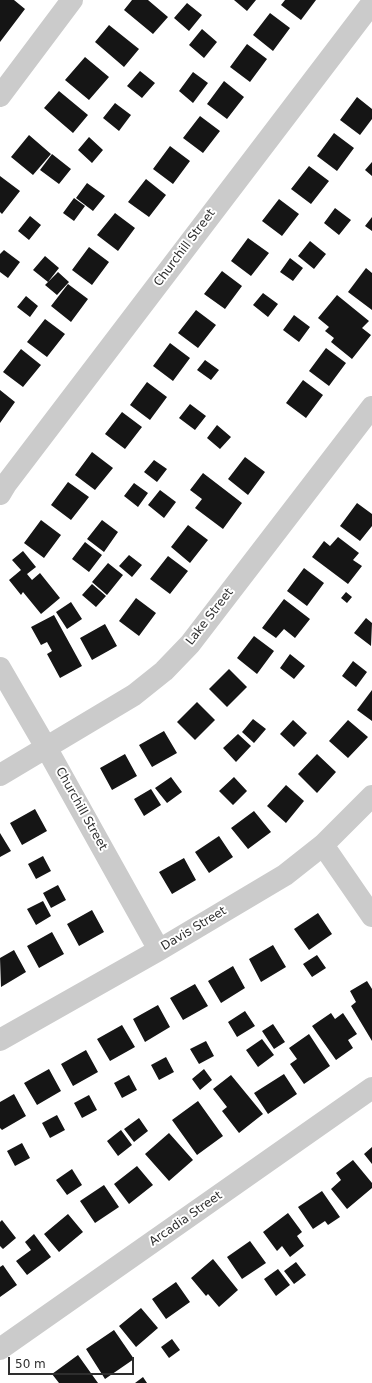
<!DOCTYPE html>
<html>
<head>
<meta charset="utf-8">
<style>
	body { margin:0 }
	#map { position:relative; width:372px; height:1383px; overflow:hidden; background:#fff; font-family:"DejaVu Sans",sans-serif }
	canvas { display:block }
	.scale { position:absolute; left:8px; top:1357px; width:126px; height:18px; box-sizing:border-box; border:2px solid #2e2e2e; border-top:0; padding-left:5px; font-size:12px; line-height:14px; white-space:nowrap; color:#2e2e2e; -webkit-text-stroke:3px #fff; paint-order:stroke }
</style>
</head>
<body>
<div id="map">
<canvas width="372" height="1383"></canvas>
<div class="scale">50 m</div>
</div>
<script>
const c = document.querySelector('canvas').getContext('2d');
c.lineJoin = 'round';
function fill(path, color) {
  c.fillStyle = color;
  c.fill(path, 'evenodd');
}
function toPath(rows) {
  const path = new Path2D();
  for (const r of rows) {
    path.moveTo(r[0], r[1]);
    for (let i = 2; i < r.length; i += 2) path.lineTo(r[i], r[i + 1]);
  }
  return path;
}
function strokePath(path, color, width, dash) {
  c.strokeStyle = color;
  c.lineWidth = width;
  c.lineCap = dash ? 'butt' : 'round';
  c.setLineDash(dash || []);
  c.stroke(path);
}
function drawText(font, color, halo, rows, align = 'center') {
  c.font = font + ' "DejaVu Sans",sans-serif';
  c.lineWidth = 4;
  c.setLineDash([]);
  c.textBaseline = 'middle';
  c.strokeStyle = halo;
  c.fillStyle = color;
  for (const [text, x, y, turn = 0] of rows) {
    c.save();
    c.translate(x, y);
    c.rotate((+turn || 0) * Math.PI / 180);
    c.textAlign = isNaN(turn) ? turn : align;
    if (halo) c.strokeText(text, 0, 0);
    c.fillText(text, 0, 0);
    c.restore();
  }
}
fill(toPath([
	[0,0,14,0,25,9,0,42],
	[132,0,148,0,168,17,153,34,124,10],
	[234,0,256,0,247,11],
	[285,0,316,0,301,20,281,5],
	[187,3,202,15,189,31,174,18],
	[270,13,290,28,273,51,253,35],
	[109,25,139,49,124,67,95,42],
	[202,29,217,42,204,58,189,45],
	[247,44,267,59,250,82,230,67],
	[85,57,109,77,89,100,65,80],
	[140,71,155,83,142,98,127,86],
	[193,72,208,83,193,103,179,91],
	[224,81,244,97,227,119,207,104],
	[59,91,88,115,73,133,44,108],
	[357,97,372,109,372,119,360,135,340,120],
	[115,103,131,115,119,131,103,118],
	[200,116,220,131,203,153,183,138],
	[334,133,354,148,337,171,317,156],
	[29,135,51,154,33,175,11,157],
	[89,137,103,150,92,163,78,150],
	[170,146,190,161,173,184,153,169],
	[52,154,71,169,59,184,40,170],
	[372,162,372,176,365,170],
	[309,166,329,181,311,204,291,189],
	[0,176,20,191,2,214,0,212],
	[146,179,166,195,149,217,128,202],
	[87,183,105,196,93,211,76,198],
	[74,198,85,206,74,221,63,213],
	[279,199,299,214,282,236,262,221],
	[335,208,351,220,339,235,324,223],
	[115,213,135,228,118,251,97,235],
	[30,216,41,225,29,240,18,231],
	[372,217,372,231,365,226],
	[248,238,269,253,251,276,231,261],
	[310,241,326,254,314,269,298,256],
	[89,247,109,262,92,285,72,270],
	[4,250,20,262,8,278,0,272,0,254],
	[45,256,59,268,48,282,33,270],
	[290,258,303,268,293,281,280,272],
	[366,268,372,273,372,310,348,292],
	[222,271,242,286,225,309,204,294],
	[58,272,69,282,57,295,45,285],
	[68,284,88,299,71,322,51,306],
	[263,293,278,304,268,317,253,305],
	[337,295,369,321,362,328,371,335,352,359,331,342,334,338,325,331,329,327,318,318],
	[26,296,38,306,30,317,17,307],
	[196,310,216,325,198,348,178,333],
	[294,315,310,327,299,342,283,330],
	[45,319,65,334,47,357,27,342],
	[170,343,190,358,173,381,153,366],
	[326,348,346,363,329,386,309,371],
	[21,349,41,365,23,387,3,372],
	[205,360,219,370,211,380,197,370],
	[303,380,323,395,306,418,286,403],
	[147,382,167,397,150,420,130,405],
	[0,390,15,402,0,423],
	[190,404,206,416,195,430,179,418],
	[122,412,142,427,125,449,105,434],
	[217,425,231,437,220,449,207,438],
	[92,452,113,468,95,490,75,475],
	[245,457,265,472,248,495,228,479],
	[154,460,167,469,157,482,144,472],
	[203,473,242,503,223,529,195,508,202,499,190,490],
	[68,482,89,497,71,520,51,505],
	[134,483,148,493,138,507,124,496],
	[160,490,176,502,164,518,148,505],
	[357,503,372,514,372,526,360,541,340,526],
	[41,520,61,535,44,558,24,543],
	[102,520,118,532,104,552,87,539],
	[188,525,208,540,190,563,171,547],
	[338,537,359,553,353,560,362,566,348,584,312,557,324,541,330,546],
	[85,542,102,555,89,572,72,559],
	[23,551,36,567,27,574,32,580,40,573,60,598,41,614,23,592,21,595,9,580,21,570,12,560],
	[129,555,142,565,132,577,119,566],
	[168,556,188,571,170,594,150,579],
	[108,563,123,575,107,595,92,582],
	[304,568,324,583,307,606,287,591],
	[92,584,106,596,96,607,82,595],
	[346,592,352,597,347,603,341,598],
	[136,598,156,613,139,636,119,621],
	[284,599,310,619,295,638,284,629,276,638,262,628],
	[71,602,82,619,67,629,56,612],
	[54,615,82,666,60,678,47,654,52,651,47,642,41,645,31,627],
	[366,618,372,623,371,646,354,633],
	[105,624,117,646,92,660,80,638],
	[254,636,274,651,257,674,237,658],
	[290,654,305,666,294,679,280,668],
	[353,661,367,672,356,687,342,676],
	[229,669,247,687,227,707,209,689],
	[372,690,372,721,357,710],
	[197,702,215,720,195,740,177,722],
	[253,719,266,729,254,743,242,732],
	[293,720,307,733,294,747,280,734],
	[348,720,368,737,348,758,329,741],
	[164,731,177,753,152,767,139,745],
	[238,734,251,746,236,762,223,748],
	[125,754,137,776,112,790,100,768],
	[317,754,336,772,317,793,298,774],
	[171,777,182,792,167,803,155,788],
	[234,777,247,791,233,805,219,791],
	[286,785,304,801,286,823,267,806],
	[151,789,161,805,144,816,134,799],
	[35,809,47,831,22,845,10,823],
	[254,811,271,832,248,849,231,828],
	[0,833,11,851,0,857],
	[219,836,233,857,209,873,195,852],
	[43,856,51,871,36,879,28,864],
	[184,858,196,880,172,894,159,872],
	[58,885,66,900,51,908,43,893],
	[43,901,51,916,36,925,27,909],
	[92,910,104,932,79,946,67,924],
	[318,913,332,934,309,950,294,929],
	[52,932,64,954,39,968,27,946],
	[273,945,286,967,261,982,249,959],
	[14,950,26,972,1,987,0,958],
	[317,955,326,968,312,977,303,964],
	[233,966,245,988,221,1003,208,981],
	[367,981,372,989,372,1041,351,1006,356,1002,350,991],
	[195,984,208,1006,183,1020,170,998],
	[158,1005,170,1027,145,1042,133,1019],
	[245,1011,255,1026,237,1037,228,1022],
	[331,1013,335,1019,343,1013,357,1034,348,1040,353,1048,336,1060,312,1026],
	[273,1024,285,1042,274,1049,262,1031],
	[122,1025,135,1047,110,1061,97,1039],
	[309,1034,330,1066,304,1084,290,1064,297,1059,289,1048],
	[262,1039,274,1055,258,1067,246,1050],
	[206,1041,214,1056,199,1064,190,1049],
	[86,1050,98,1072,73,1086,61,1064],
	[166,1057,174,1072,159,1080,151,1065],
	[49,1069,61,1091,37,1105,24,1083],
	[204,1069,212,1080,200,1090,192,1079],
	[284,1074,297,1094,268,1114,254,1093],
	[129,1075,137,1090,122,1098,114,1083],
	[231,1075,263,1114,239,1133,222,1111,227,1107,213,1089],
	[14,1094,26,1116,2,1130,0,1128,0,1102],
	[89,1095,97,1110,82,1118,74,1103],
	[198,1101,223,1136,197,1155,172,1120],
	[57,1115,65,1130,50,1138,42,1123],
	[139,1118,148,1131,134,1142,124,1129],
	[121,1130,132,1145,118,1156,107,1141],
	[169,1133,193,1160,169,1181,145,1154],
	[22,1143,30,1158,15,1166,7,1151],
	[372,1147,372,1164,364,1154],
	[353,1160,372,1183,372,1188,347,1209,331,1189,341,1180,336,1173],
	[137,1166,153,1185,129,1204,114,1184],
	[72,1169,82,1185,67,1195,56,1180],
	[104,1185,119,1207,95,1223,80,1201],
	[322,1191,340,1217,328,1225,325,1221,313,1229,298,1207],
	[288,1213,302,1232,297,1236,304,1246,290,1257,282,1246,277,1251,263,1232],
	[68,1214,83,1232,59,1252,44,1234],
	[2,1220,16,1238,3,1249,0,1246,0,1222],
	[34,1234,51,1257,27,1275,16,1261,31,1250,25,1242],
	[250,1241,266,1263,242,1279,227,1257],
	[213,1259,238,1290,219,1307,208,1294,206,1296,191,1278],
	[296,1262,306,1275,294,1284,284,1271],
	[3,1265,17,1285,0,1297,0,1267],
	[278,1269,290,1285,276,1296,264,1279],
	[176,1282,190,1302,166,1319,152,1299],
	[141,1308,158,1328,136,1347,119,1326],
	[114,1330,134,1359,105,1379,86,1349],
	[172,1339,180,1350,169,1358,161,1347],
	[78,1355,98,1383,59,1383,52,1374],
	[143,1377,147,1383,135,1383]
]), '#151515');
strokePath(toPath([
	[0,96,72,0],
	[0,494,6,484,372,3],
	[0,668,47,749,159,950],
	[0,775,134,695,164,671,190,644,372,407],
	[323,845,372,916],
	[0,1040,159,950,285,875,323,845,372,796],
	[0,1349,372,1088]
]), '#cbcbcb', 22);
drawText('12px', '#2e2e2e', '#fff', [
	["Churchill Street",185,248,-53],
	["Lake Street",210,617,-52],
	["Churchill Street",81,809,61],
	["Davis Street",194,929,-31],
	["Arcadia Street",186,1219,-35]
]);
</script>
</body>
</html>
